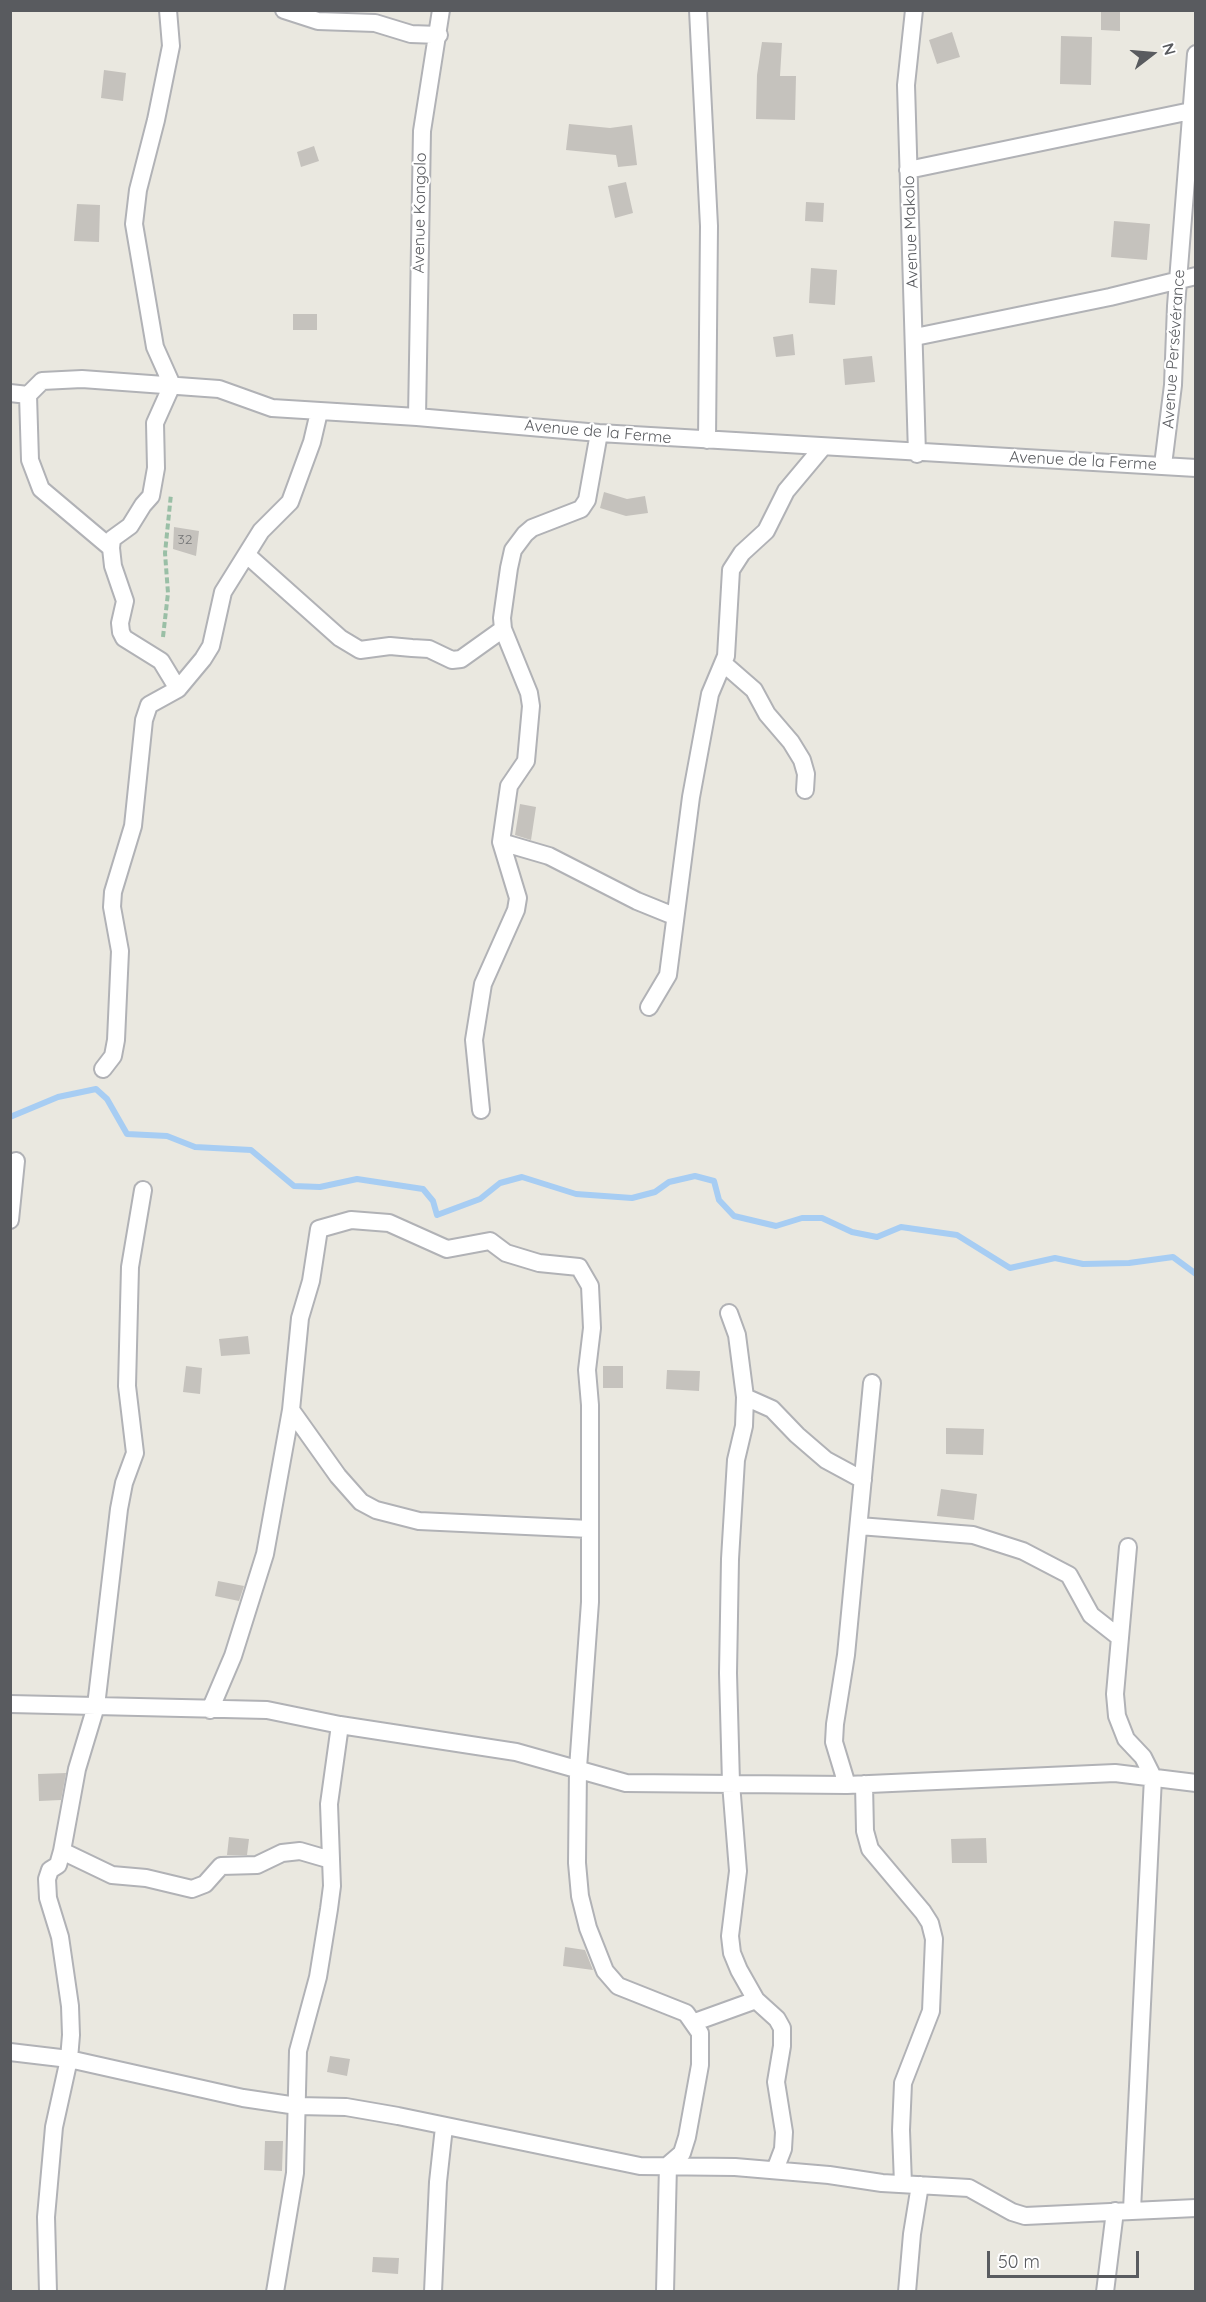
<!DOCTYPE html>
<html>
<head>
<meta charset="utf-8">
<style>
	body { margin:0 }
	#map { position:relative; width:1206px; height:2302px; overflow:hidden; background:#eae8e0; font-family:Quicksand,sans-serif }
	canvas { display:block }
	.frame { position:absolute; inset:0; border:12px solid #595b5f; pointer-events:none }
	.north { position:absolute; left:1122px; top:24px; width:60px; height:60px; -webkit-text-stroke:4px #fff; paint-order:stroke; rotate:74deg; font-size:16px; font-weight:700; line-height:24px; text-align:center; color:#595b5f }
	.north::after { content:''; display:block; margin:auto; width:21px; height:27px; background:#595b5f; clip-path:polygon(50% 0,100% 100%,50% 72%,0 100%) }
	.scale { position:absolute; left:987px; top:2251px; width:152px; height:27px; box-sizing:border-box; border:3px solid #595b5f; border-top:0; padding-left:8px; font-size:18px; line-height:21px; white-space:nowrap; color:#595b5f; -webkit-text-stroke:4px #fff; paint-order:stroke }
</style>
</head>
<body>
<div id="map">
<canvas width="1206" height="2302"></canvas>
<div class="frame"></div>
<div class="north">N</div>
<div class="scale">50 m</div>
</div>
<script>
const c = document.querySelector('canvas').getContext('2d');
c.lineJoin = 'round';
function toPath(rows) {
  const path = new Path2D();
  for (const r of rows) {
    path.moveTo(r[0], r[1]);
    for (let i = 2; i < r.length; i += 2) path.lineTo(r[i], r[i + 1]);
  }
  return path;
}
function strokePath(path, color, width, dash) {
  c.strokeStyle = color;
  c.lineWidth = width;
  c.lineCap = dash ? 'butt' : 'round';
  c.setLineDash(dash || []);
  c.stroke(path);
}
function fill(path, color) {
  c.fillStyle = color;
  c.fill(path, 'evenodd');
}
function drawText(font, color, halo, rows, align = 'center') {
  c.font = font + ' Quicksand,sans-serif';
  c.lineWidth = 4.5;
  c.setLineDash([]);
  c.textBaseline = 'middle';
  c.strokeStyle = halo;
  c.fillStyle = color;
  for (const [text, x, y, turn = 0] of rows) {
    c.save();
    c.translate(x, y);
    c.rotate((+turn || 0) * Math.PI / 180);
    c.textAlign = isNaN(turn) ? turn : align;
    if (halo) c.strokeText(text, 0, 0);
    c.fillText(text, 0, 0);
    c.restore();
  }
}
strokePath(toPath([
	[10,1117,58,1097,96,1089,107,1099,127,1134,167,1136,195,1147,251,1150,294,1186,320,1187,357,1179,423,1189,433,1201,437,1215,480,1199,500,1183,522,1177,576,1194,632,1198,655,1192,669,1182,695,1176,714,1181,719,1200,734,1216,776,1226,802,1218,822,1218,852,1232,877,1237,901,1227,957,1235,1010,1268,1055,1258,1083,1264,1129,1263,1173,1257,1196,1274]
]), '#a7cdf3', 6);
fill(toPath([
	[1101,10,1120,10,1120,31,1101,30],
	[952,32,960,57,937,64,929,40],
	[1061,36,1092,37,1091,85,1060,84],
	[762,42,782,43,780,76,796,76,795,120,756,119,757,75],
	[104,70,126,73,123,101,101,98],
	[569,124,610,128,632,125,637,165,618,167,616,155,566,150],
	[314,146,319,161,301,167,297,152],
	[626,182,633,213,615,218,608,186],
	[806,202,824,203,823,222,805,221],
	[77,204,100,205,99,242,74,241],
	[1114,221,1150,224,1147,260,1111,257],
	[811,268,837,270,835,305,809,303],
	[293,314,317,314,317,330,293,330],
	[793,334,795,355,776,357,773,337],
	[872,356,875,382,845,385,843,359],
	[604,492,627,499,645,496,648,513,626,516,600,508],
	[174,527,199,531,196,556,173,549],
	[520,804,536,807,531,840,515,835],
	[248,1336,250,1354,221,1356,219,1339],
	[186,1366,202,1368,200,1394,183,1392],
	[603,1366,623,1366,623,1388,603,1388],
	[667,1370,700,1371,699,1391,666,1389],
	[946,1428,984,1429,983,1455,946,1454],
	[941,1489,977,1494,974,1520,937,1516],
	[218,1581,244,1586,239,1601,215,1596],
	[66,1773,61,1800,39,1801,38,1774],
	[229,1837,249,1839,247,1855,227,1855],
	[986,1838,987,1863,952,1863,951,1839],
	[565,1947,585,1950,593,1970,563,1966],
	[330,2056,350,2059,347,2076,327,2072],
	[265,2141,283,2141,282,2171,264,2170],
	[373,2257,399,2258,398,2274,372,2272]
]), '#c5c2bd');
const street = toPath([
	[168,10,171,46,156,120,138,190,134,224,155,347,172,385,155,423,156,468,151,496,143,505,130,526,112,539,111,548,113,566,125,601,120,623,121,632,124,638,161,661,178,689],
	[284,10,318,21,375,23,411,34,439,35],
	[698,10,709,226,707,440],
	[914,10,906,85,917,454],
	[908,170,1191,111],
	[915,337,1110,297,1196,276],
	[10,393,28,395,42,381,82,379,219,389,272,408,417,417,599,433,1196,468],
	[28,395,30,460,41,489,111,548],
	[417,417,422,131,441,10],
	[1163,465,1173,385,1176,306,1196,54],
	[247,555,340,638,360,650,390,646,412,648,429,649,452,660,461,659,503,629],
	[723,663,754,690,767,714,791,742,802,760,806,774,805,790],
	[501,842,549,856,637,901,674,916],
	[649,1007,668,975,691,797,710,694,726,656,731,570,742,553,766,531,786,491,822,448],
	[103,1069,113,1056,116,1040,120,951,112,907,113,892,133,826,144,720,149,705,178,689,203,659,211,646,223,592,261,531,290,502,312,442,319,412],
	[481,1110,474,1040,483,984,516,910,518,898,501,842,509,786,526,761,531,706,529,693,503,629,502,618,509,568,513,550,525,534,532,528,581,509,587,500,599,433],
	[10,1220,16,1161],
	[729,1313,737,1335,745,1397,744,1426,736,1460,730,1559,728,1673,731,1783,738,1871,730,1936,732,1953,739,1970,756,2000,777,2019,782,2028,782,2046,776,2082,784,2132,783,2149,775,2170],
	[745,1397,772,1409,797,1435,826,1460,863,1480],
	[291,1410,338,1476,361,1502,376,1510,419,1521,590,1529],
	[859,1526,973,1535,1023,1551,1069,1575,1091,1615,1119,1637],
	[1128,1547,1115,1694,1117,1716,1126,1739,1143,1757,1153,1777,1132,2210],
	[10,1704,267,1710,340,1725,516,1752,626,1783,847,1785,1115,1773,1196,1783],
	[210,1710,233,1656,265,1554,291,1410,300,1318,311,1281,319,1229,351,1220,389,1223,447,1249,490,1241,506,1253,539,1263,579,1267,590,1286,592,1328,587,1370,590,1405,590,1602,578,1768,577,1863,580,1896,588,1928,605,1971,618,1986,686,2013,700,2033,700,2065,687,2137,682,2153,668,2165,665,2292],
	[864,1784,865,1831,870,1849,923,1912,930,1923,934,1939,931,2011,903,2083,901,2130,903,2184],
	[847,1785,834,1742,835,1724,846,1655,872,1383],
	[62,1851,112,1875,146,1878,192,1889,205,1884,221,1866,257,1865,282,1853,300,1851,331,1860],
	[695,2022,756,2000],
	[10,2052,69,2059,243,2098,297,2106,346,2107,398,2116,640,2166,735,2167,829,2175,882,2183,969,2188,1012,2212,1025,2216,1196,2208],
	[48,2292,46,2217,54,2127,69,2059,71,2035,70,2006,60,1937,48,1898,47,1879,50,1870,58,1865,62,1851,77,1769,96,1706,119,1509,124,1483,135,1453,127,1386,130,1267,143,1190],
	[275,2292,295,2173,298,2051,318,1977,329,1909,332,1886,329,1804,340,1725],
	[433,2292,438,2182,444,2127],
	[907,2292,912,2234,920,2185],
	[1105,2292,1115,2211]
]);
strokePath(street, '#b1b2b6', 20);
strokePath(toPath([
	[163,637,168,593,165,553,171,494]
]), '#9abfa6', 4, [6, 3]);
strokePath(street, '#fff', 16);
drawText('14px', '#747576', null, [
	["32",185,540]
]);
drawText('16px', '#595b5f', '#fff', [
	["Avenue Kongolo",420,213,-89],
	["Avenue Makolo",911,232,-92],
	["Avenue Persévérance",1174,349,-86],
	["Avenue de la Ferme",598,432,5],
	["Avenue de la Ferme",1083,461,3]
]);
</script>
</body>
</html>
